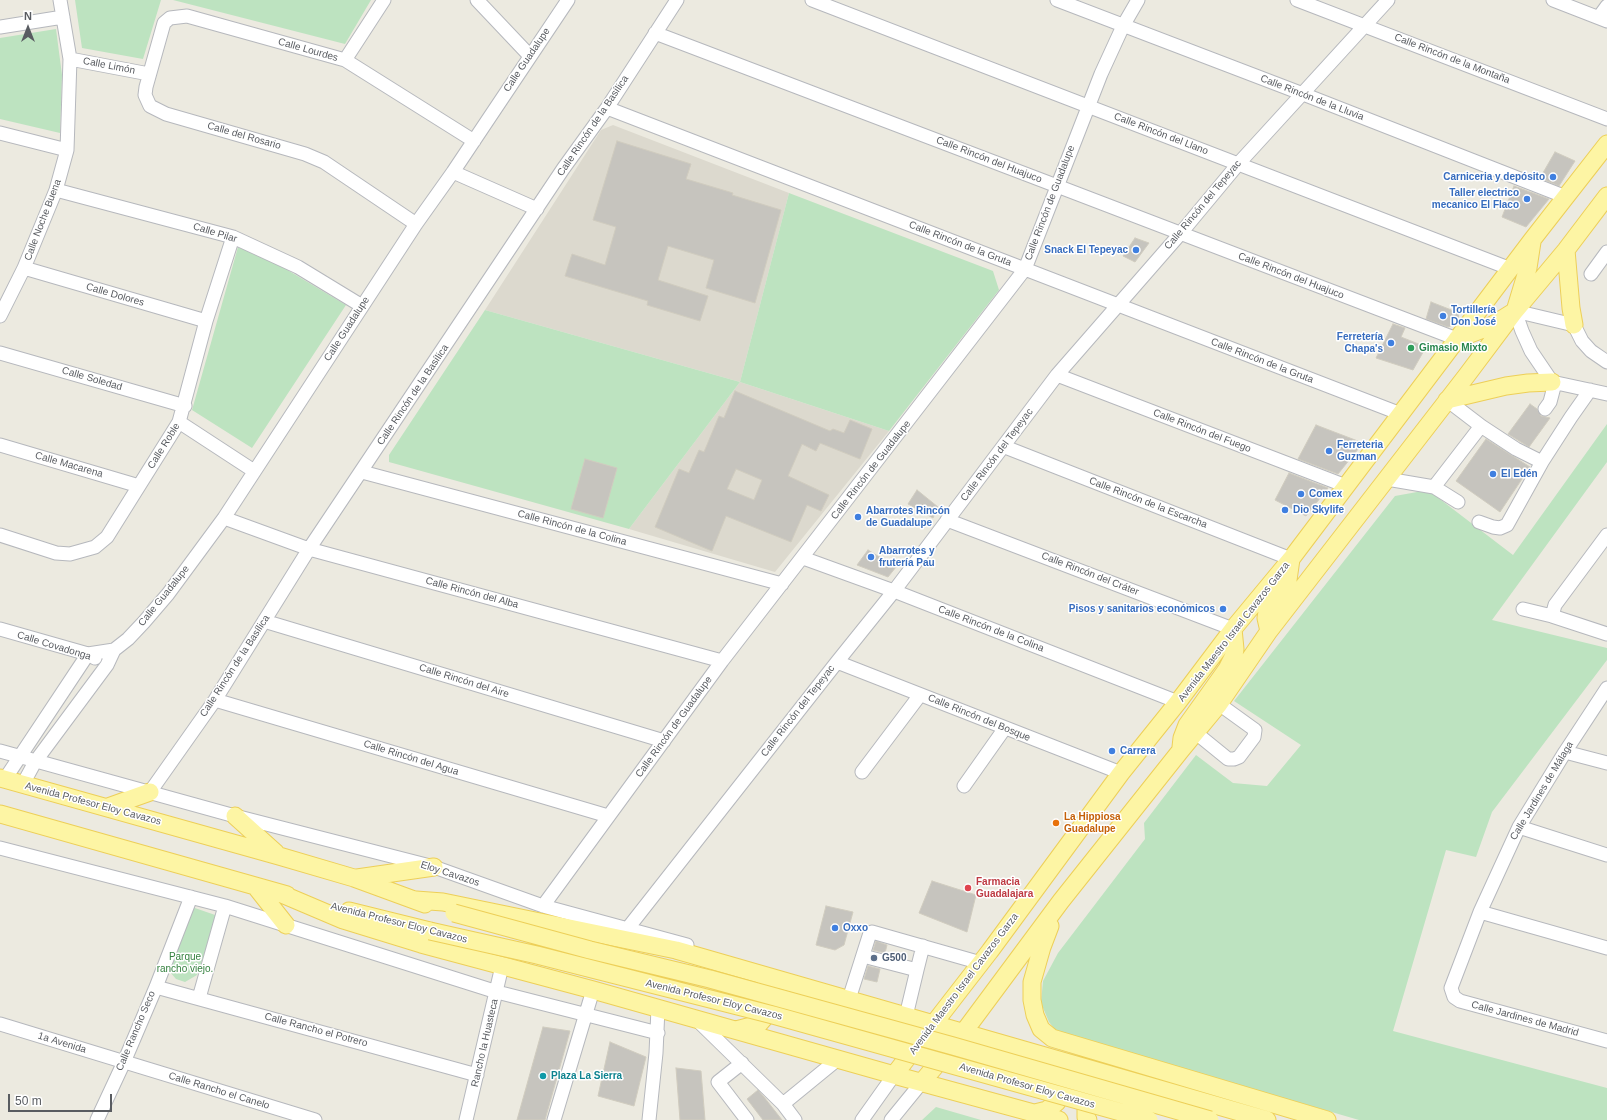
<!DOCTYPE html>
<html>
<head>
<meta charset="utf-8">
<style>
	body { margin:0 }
	#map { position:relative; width:1607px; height:1120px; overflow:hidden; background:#eceae0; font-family:Helvetica,sans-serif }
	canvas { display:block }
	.north { position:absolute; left:8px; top:8px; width:40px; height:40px; -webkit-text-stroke:3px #fff; paint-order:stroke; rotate:0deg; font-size:11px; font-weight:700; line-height:16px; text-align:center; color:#595c61 }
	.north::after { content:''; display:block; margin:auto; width:14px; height:18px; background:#595c61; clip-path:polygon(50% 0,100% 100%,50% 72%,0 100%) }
	.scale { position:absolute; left:8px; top:1094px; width:104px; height:18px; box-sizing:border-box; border:2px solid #595c61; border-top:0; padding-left:5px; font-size:12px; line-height:14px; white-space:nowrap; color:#595c61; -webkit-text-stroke:3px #fff; paint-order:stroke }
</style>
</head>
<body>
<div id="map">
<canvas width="1607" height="1120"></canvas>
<div class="north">N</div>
<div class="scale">50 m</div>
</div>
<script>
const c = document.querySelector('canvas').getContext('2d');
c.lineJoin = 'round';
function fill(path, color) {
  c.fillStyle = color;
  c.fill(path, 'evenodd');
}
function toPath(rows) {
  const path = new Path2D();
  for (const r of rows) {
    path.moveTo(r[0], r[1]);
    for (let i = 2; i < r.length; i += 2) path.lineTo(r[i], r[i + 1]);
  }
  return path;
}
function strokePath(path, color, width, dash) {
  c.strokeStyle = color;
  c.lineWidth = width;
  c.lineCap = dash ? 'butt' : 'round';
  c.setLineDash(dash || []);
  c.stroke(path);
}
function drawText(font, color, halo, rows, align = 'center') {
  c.font = font + ' Helvetica,sans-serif';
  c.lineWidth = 3;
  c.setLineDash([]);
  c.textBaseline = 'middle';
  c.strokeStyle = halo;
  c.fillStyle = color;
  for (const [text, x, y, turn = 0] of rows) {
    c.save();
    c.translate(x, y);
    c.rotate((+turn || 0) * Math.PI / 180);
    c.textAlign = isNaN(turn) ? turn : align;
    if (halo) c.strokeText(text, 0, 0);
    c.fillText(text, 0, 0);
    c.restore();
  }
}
fill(toPath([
	[613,125,789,193,740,382,889,431,775,572,629,529,740,382,485,310,601,130]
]), '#dcd9ce');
fill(toPath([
	[75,0,161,0,143,59,82,48],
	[173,0,371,0,345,44],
	[56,29,62,75,60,133,0,119,0,38],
	[789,193,993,271,999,290,889,431,740,382,629,529,389,462,389,455,485,310,740,382],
	[238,247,269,259,346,305,252,448,192,410],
	[1607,424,1607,462,1492,620,1607,648,1607,660,1492,812,1476,857,1446,850,1393,1031,1607,1088,1607,1120,1359,1120,1057,1032,1049,1022,1041,1003,1043,981,1058,953,1145,839,1144,823,1196,755,1233,783,1267,786,1301,745,1234,701,1395,496,1428,490,1513,555],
	[192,907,218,916,197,975,185,982,176,979,170,972,169,961],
	[936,1107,981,1120,922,1120]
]), '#bde3c0');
const building = toPath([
	[617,141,691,164,686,179,733,193,732,195,781,210,755,303,706,288,714,260,668,246,658,280,708,296,700,321,647,305,648,301,565,276,572,254,605,265,616,227,593,220,617,141],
	[1555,152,1575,161,1559,186,1540,178,1555,152],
	[1514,186,1549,199,1526,227,1502,217,1514,186],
	[1135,238,1149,243,1135,262,1123,256,1135,238],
	[1431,302,1459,313,1458,319,1454,325,1448,327,1426,319,1431,302],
	[1393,324,1405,328,1401,337,1426,347,1413,370,1376,358,1393,324],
	[735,391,830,431,833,429,844,433,850,420,872,429,860,459,820,443,816,451,802,444,788,476,829,495,821,511,807,505,791,542,726,516,712,551,655,527,679,469,689,473,699,450,704,452,719,416,724,418,735,391],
	[736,469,762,480,754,500,727,489,736,469],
	[1530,404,1537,409,1541,416,1550,418,1529,447,1508,434,1530,404],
	[1316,425,1363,443,1338,474,1298,459,1316,425],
	[1486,439,1530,467,1500,512,1456,481,1486,439],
	[585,459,617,468,603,518,571,509,585,459],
	[1289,473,1328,488,1306,516,1275,500,1289,473],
	[917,490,938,507,933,518,908,504,917,490],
	[868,550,896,567,888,577,857,565,868,550],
	[932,881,976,895,967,932,919,913,932,881],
	[826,906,853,912,844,945,835,950,816,945,826,906],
	[876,941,887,945,885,953,873,950,876,941],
	[868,966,880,969,877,982,864,979,868,966],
	[543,1027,570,1031,545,1120,517,1120,543,1027],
	[610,1042,646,1057,634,1106,598,1096,610,1042],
	[676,1068,701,1071,705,1120,680,1120,676,1068],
	[758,1090,764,1097,782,1120,763,1120,747,1099,758,1090]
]);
fill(building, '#c6c4be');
strokePath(building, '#d0ccbf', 1);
const minor = toPath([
	[477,0,530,56],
	[812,0,1511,269],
	[1057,0,1303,94,1566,197],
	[1297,0,1607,119],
	[1553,0,1607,21],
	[1599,17,1607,6],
	[0,27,63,17],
	[655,33,1057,186,1457,339],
	[70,59,149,74],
	[345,60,384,0],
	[607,108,1401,414],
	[0,133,67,150],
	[453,172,537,209],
	[56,190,233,237,298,267,362,306],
	[416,224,324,162,305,154,166,114,150,106,145,95,146,87,164,23,170,18,187,16,345,60,474,141],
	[24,268,206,321],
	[1591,274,1607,252],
	[1515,311,1522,331,1531,351,1552,382,1607,394],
	[1515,311,1574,325,1582,341,1591,351,1607,362],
	[0,316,24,268,56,190,67,150,70,59,60,0],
	[0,353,185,406],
	[1057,375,1346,486],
	[1447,400,1481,426,1516,449,1542,462],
	[1545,409,1550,402,1555,383],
	[179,422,254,471],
	[0,445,139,486],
	[1005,447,1291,559],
	[362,472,782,584],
	[1387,479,1434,487,1458,502],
	[1434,487,1481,426],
	[224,518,309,549,722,661],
	[947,520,1233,629],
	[1479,522,1493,527,1500,528,1507,525,1542,462,1571,417,1590,390],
	[0,535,56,553,70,554,95,547,107,537,179,422,206,321,233,237],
	[803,558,894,591,1178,702],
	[1523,609,1552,616,1607,634],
	[1552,616,1555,605,1607,535],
	[264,621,664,741],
	[0,629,88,654,95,658],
	[837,662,1121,773],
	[1607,688,1565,752,1519,827,1480,912,1451,988,1454,997,1460,1001,1607,1041],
	[215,700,608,816],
	[1196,733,1228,759,1234,759,1239,757,1254,737,1255,730,1219,704],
	[0,751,235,816,434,867,543,906,687,945],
	[1565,752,1607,763],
	[862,772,920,695],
	[5,779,88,654,114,650],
	[23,784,35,762,107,665,114,650,128,639,144,622,168,594,224,518,416,224,453,172,568,0],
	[964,786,1005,728],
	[150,792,215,700,309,549,563,169,607,108,677,0],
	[1519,827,1607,855],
	[0,848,225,906,497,992,658,1033],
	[543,906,722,661,1025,269,1101,74,1123,26,1138,0],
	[1480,912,1607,948],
	[628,928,837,662,894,591,1057,375,1180,234,1239,163,1388,0],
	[863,956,917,970,906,1016],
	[917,970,923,946],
	[156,987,477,1075],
	[199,998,225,906],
	[849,999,870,933,872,932,981,963],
	[697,1020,783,1104,838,1059],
	[0,1024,315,1120],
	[742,1063,718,1082,747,1120],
	[783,1104,795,1120],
	[97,1120,124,1062,156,987,191,897],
	[466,1120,502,966],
	[554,1120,593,990],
	[649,1120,656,1053,658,1008],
	[862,1120,894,1075],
	[891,1120,922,1082]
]);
const major = toPath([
	[1566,250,1571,308,1574,325],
	[1457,339,1491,326,1515,311,1528,268,1532,242],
	[1447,400,1506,386,1528,383,1552,382],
	[1269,631,1266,618,1267,612,1285,588,1288,580,1291,559],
	[1181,747,1182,738,1187,725,1227,669,1234,655,1235,649,1233,629],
	[0,778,279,856,354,878,425,904],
	[108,807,150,792],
	[0,814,287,895],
	[235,816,276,853],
	[357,878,434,867],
	[256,887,286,925],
	[277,892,343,920,421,944,593,990,894,1075,1059,1120],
	[416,900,443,902,676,950,1267,1120],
	[349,911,430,931],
	[1050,926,1042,947,1032,982,1032,1000,1035,1015,1041,1029,1052,1038,1327,1120],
	[736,1030,759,1024,766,1016,770,1007,772,999,770,989,766,984],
	[894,1075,990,951,1121,773,1178,702,1233,629,1291,559,1532,240,1607,144],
	[922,1082,963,1033,1061,901,1181,750,1219,704,1269,631,1467,375,1515,311,1566,250,1607,196],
	[1035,1113,1047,1110,1057,1102,1063,1090,1063,1078,1057,1065],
	[1088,1120,1086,1117,1086,1103,1092,1090]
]);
strokePath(minor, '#b6b8bd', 15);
strokePath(major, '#edcf58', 19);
strokePath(minor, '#fff', 13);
strokePath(major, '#fdf5a4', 17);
const majorBridge = toPath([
	[454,913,590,950,710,979,953,1046,1210,1120],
	[430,931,537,955,773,1015,1149,1120]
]);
strokePath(majorBridge, '#edcf58', 19, []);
strokePath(majorBridge, '#fdf5a4', 17);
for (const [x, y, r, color] of [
	[1553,177,4,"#3f7fe0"],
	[1527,199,4,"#3f7fe0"],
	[1136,250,4,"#3f7fe0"],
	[1443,316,4,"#3f7fe0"],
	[1391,343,4,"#3f7fe0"],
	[1411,348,4,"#2e9e5b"],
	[1329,451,4,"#3f7fe0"],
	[1493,474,4,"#3f7fe0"],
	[1301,494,4,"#3f7fe0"],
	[1285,510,4,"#3f7fe0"],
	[858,517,4,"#3f7fe0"],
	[871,557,4,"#3f7fe0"],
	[1223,609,4,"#3f7fe0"],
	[1112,751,4,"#3f7fe0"],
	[1056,823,4,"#e8710a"],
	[968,888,4,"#e0444e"],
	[835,928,4,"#3f7fe0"],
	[874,958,4,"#5c6f8a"],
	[543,1076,4,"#0f9aa8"]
]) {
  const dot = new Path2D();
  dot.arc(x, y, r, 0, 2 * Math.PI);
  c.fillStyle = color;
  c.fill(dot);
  strokePath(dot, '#fff', 1.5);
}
drawText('10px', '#595c61', '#fff', [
	["Calle Lourdes",308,50,16],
	["Calle Rincón de la Montaña",1452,59,21],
	["Calle Guadalupe",527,60,-56],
	["Calle Limón",109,66,11],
	["Calle Rincón de la Lluvia",1312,98,21],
	["Calle Rincón de la Basílica",593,126,-56],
	["Calle Rincón del Llano",1161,134,21],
	["Calle del Rosario",244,136,16],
	["Calle Rincón del Huajuco",989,160,21],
	["Calle Rincón de Guadalupe",1050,203,-69],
	["Calle Rincón del Tepeyac",1203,205,-50],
	["Calle Noche Buena",43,220,-69],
	["Calle Pilar",215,233,17],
	["Calle Rincón de la Gruta",960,244,21],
	["Calle Rincón del Huajuco",1291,276,21],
	["Calle Dolores",115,295,16],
	["Calle Guadalupe",347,329,-57],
	["Calle Rincón de la Gruta",1262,361,21],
	["Calle Soledad",92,379,16],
	["Calle Rincón de la Basílica",413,395,-56],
	["Calle Rincón del Fuego",1202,431,21],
	["Calle Roble",164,446,-58],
	["Calle Rincón del Tepeyac",997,455,-53],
	["Calle Macarena",69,465,16],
	["Calle Rincón de Guadalupe",871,470,-52],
	["Calle Rincón de la Escarcha",1148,503,21],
	["Calle Rincón de la Colina",572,528,15],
	["Calle Rincón del Cráter",1090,574,21],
	["Calle Rincón del Alba",472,593,15],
	["Calle Guadalupe",164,596,-51],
	["Calle Rincón de la Colina",991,629,21],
	["Avenida Maestro Israel Cavazos Garza",1234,632,-52],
	["Calle Covadonga",54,646,17],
	["Calle Rincón de la Basílica",235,666,-57],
	["Calle Rincón del Aire",464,681,17],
	["Calle Rincón del Tepeyac",798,711,-52],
	["Calle Rincón del Bosque",979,718,22],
	["Calle Rincón de Guadalupe",674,727,-54],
	["Calle Rincón del Agua",411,758,17],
	["Calle Jardines de Málaga",1542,791,-59],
	["Avenida Profesor Eloy Cavazos",93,804,15],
	["Eloy Cavazos",450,874,18],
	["Avenida Profesor Eloy Cavazos",399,923,14],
	["Avenida Maestro Israel Cavazos Garza",964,984,-53],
	["Avenida Profesor Eloy Cavazos",714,1000,14],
	["Calle Jardines de Madrid",1525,1019,15],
	["Calle Rancho el Potrero",316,1030,15],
	["Calle Rancho Seco",136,1031,-67],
	["1a Avenida",62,1043,17],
	["Rancho la Huasteca",485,1043,-77],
	["Avenida Profesor Eloy Cavazos",1027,1086,16],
	["Calle Rancho el Canelo",219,1091,17]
]);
drawText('bold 10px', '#366cbe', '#fff', [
	["Carniceria y depósito",1545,177,"right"],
	["Taller electrico",1519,193,"right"],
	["mecanico El Flaco",1519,205,"right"],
	["Snack El Tepeyac",1128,250,"right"],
	["Tortillería",1451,310],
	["Don José",1451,322],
	["Ferretería",1383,337,"right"],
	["Chapa's",1383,349,"right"],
	["Ferreteria",1337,445],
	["Guzman",1337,457],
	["El Edén",1501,474],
	["Comex",1309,494],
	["Dio Skylife",1293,510],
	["Abarrotes Rincón",866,511],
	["de Guadalupe",866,523],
	["Abarrotes y",879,551],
	["frutería Pau",879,563],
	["Pisos y sanitarios económicos",1215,609,"right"],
	["Carrera",1120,751],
	["Oxxo",843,928]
], 'left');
drawText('bold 10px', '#27864d', '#fff', [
	["Gimasio Mixto",1419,348]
], 'left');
drawText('bold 10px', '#c56008', '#fff', [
	["La Hippiosa",1064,817],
	["Guadalupe",1064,829]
], 'left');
drawText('bold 10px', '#be3a42', '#fff', [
	["Farmacia",976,882],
	["Guadalajara",976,894]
], 'left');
drawText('10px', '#368240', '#fff', [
	["Parque",185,957],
	["rancho viejo.",185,969]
]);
drawText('bold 10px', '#4e5e75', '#fff', [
	["G500",882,958]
], 'left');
drawText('bold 10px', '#0d838f', '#fff', [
	["Plaza La Sierra",551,1076]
], 'left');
</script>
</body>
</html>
